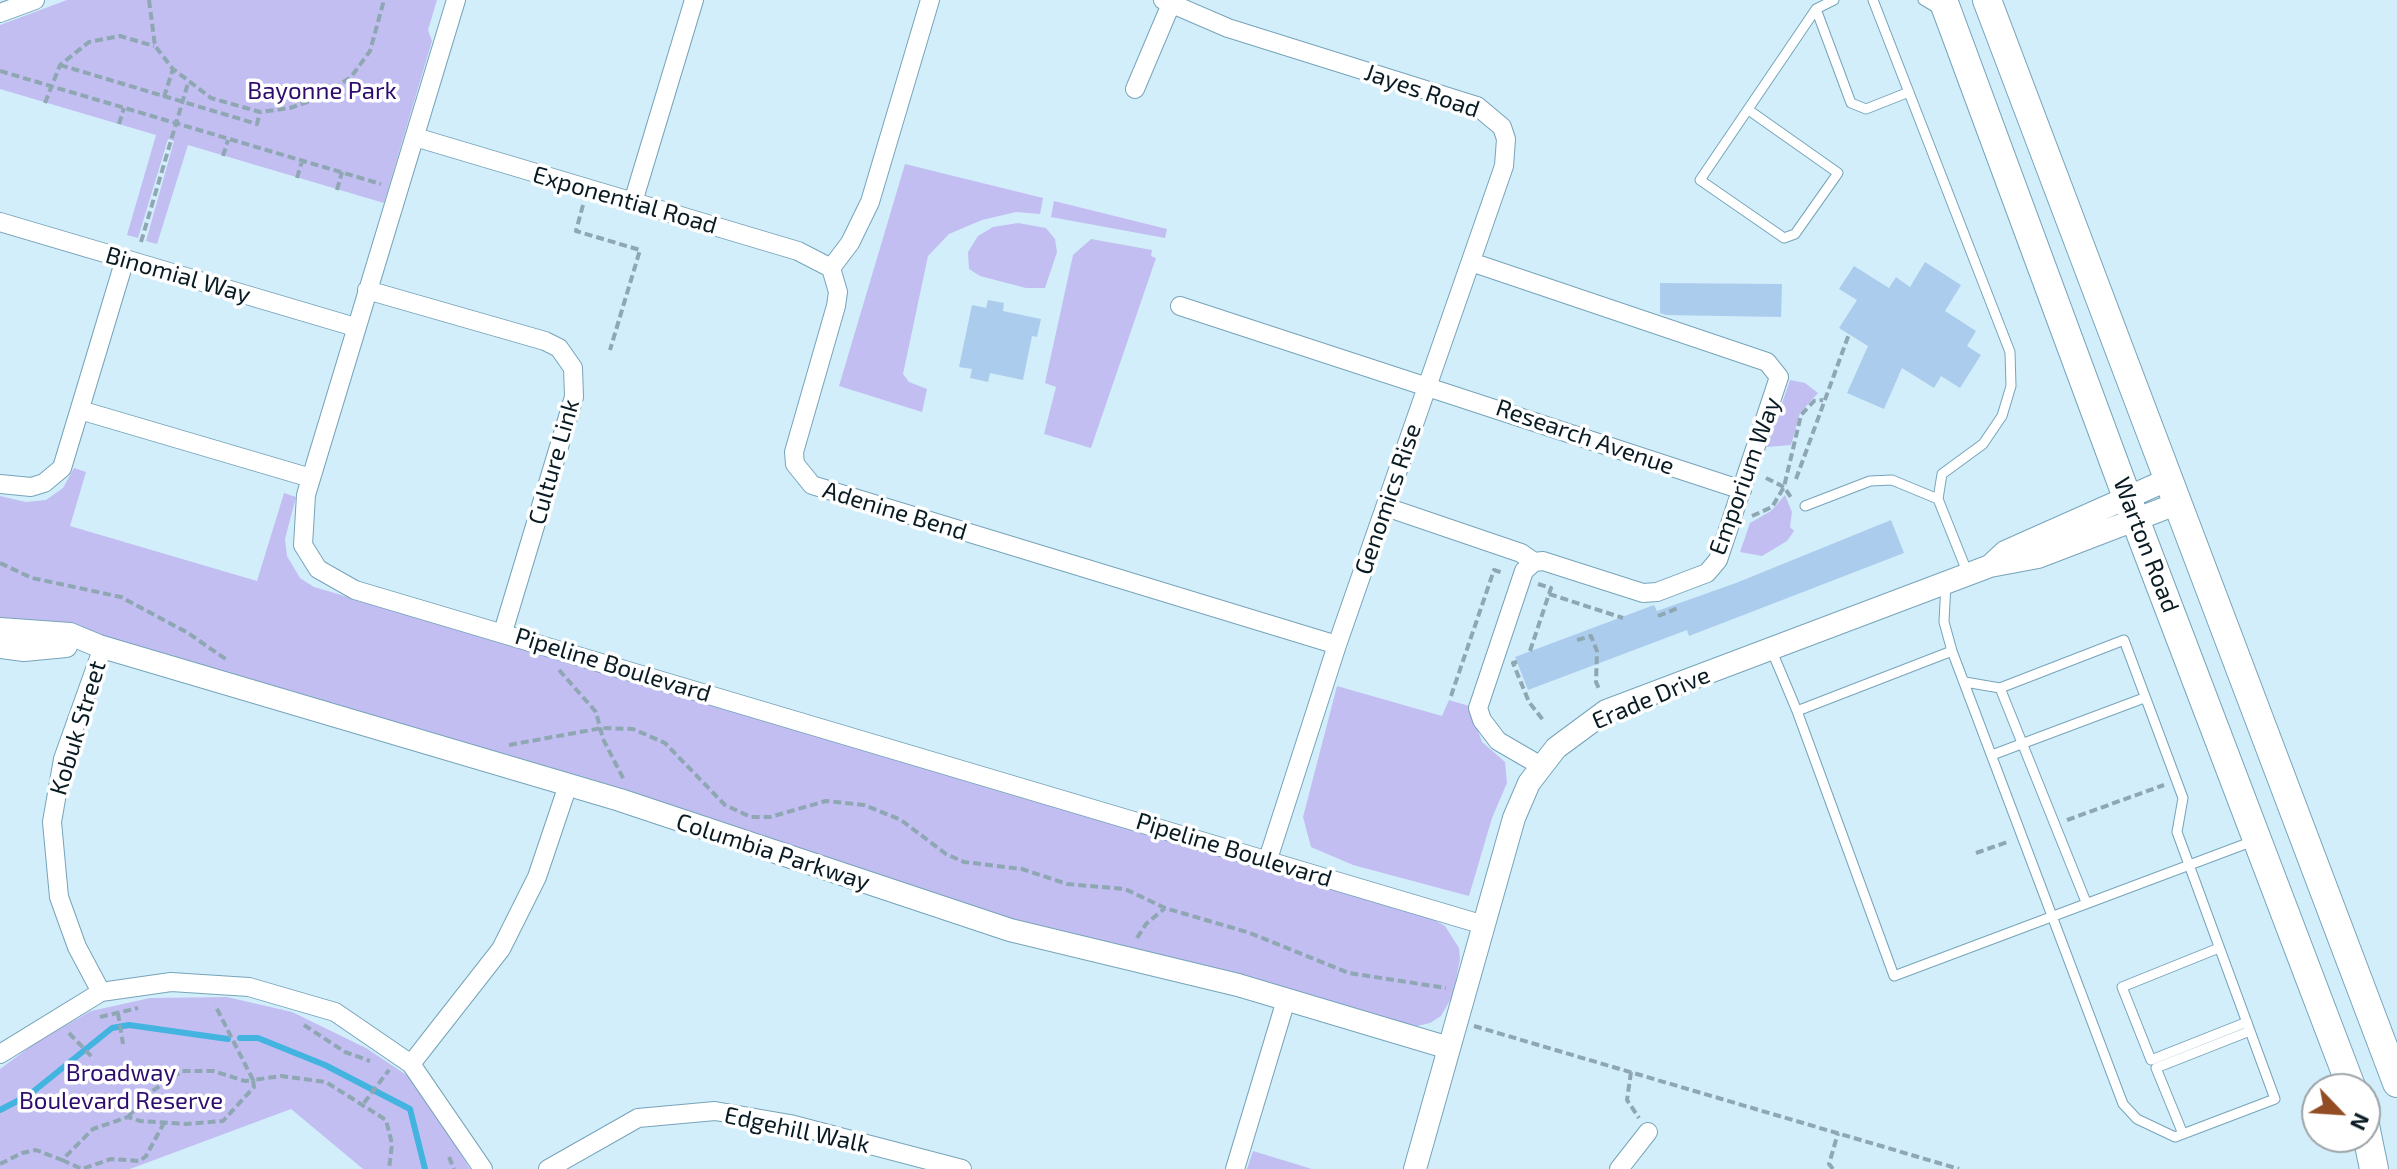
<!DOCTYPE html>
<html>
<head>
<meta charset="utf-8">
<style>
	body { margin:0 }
	#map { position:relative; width:2397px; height:1169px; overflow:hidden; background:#d2eefb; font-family:"Exo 2",sans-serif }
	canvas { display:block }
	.north { position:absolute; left:2301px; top:1073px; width:80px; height:80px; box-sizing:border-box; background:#fff; border:2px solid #9da4a7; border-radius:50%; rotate:115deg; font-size:22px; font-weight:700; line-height:32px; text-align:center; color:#091b23 }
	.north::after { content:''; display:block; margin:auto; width:28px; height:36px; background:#934d25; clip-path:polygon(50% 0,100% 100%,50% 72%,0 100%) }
</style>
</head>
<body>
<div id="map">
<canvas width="2397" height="1169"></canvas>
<div class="north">N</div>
</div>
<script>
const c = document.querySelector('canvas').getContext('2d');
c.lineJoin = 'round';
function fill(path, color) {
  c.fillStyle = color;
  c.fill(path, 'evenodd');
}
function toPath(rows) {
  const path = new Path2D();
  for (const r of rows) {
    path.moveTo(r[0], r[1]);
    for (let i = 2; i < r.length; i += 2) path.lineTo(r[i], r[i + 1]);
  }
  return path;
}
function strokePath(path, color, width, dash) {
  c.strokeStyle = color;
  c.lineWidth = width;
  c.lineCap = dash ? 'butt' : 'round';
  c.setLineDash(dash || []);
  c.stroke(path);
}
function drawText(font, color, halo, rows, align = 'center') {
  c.font = font + ' "Exo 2",sans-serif';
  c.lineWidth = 7;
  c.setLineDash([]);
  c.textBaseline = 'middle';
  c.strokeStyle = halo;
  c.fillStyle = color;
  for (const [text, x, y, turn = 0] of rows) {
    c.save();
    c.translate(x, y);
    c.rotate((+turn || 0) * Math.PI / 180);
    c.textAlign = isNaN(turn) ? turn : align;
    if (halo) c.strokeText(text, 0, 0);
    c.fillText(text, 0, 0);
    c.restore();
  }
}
fill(toPath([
	[67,0,437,0,428,30,432,41,384,203,188,145,157,244,146,241,174,141,168,139,138,238,127,235,156,135,0,89,0,25],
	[905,164,1043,198,1040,214,1016,212,982,220,949,234,928,256,903,374,909,382,927,389,922,412,839,386],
	[1054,201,1167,229,1165,238,1051,217],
	[1018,223,1046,228,1055,239,1057,252,1045,288,1026,288,980,276,969,269,968,252,978,236,993,227],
	[1091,239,1152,250,1151,256,1156,258,1091,448,1044,434,1056,387,1045,383,1073,255],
	[1790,380,1805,383,1818,393,1800,413,1791,445,1767,447],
	[74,468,86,472,70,526,257,581,284,493,296,497,285,539,287,556,300,578,314,587,1427,916,1445,926,1459,948,1460,959,1453,995,1441,1016,1430,1023,1417,1026,1398,1022,1230,974,997,915,468,744,81,629,0,624,0,496,26,502,46,500,63,488],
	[1785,495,1792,512,1790,527,1794,531,1787,541,1762,556,1740,552,1750,523,1771,511],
	[1337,686,1442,716,1449,700,1469,706,1482,742,1505,762,1507,783,1492,818,1469,896,1353,865,1311,847,1303,817],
	[227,997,292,1012,366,1048,417,1082,470,1169,363,1169,291,1109,130,1169,0,1169,0,1069,38,1041,91,1011,150,998],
	[1253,1151,1312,1169,1247,1169]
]), '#c2bef2');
strokePath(toPath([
	[240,1038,258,1038,325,1065,410,1109,425,1169],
	[0,1110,29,1095,112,1028,129,1025,228,1039]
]), '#43b3df', 6);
fill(toPath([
	[1925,262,1961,285,1945,311,1976,331,1967,346,1981,355,1960,388,1941,376,1934,388,1902,368,1884,409,1847,393,1868,346,1839,328,1857,300,1839,289,1854,266,1889,288,1896,277,1910,287],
	[1660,283,1782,284,1781,317,1666,315,1660,313],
	[988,300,1004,303,1003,311,1041,319,1037,337,1032,336,1023,380,990,373,988,382,970,378,972,369,959,367,972,305,986,308],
	[1891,520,1904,553,1689,636,1687,630,1528,690,1515,657,1654,605,1657,611,1736,583]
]), '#abcced');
const service = toPath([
	[1873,0,2010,352,2011,386,2002,416,1983,444,1942,474,1938,499,1968,574],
	[1923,0,1938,9],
	[1816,9,1851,103,1866,109,1909,92],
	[1750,111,1838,173,1795,234,1784,238,1700,180,1816,9,1834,0],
	[1805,506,1870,481,1892,480,1938,499],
	[1946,583,1944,622,1952,651,2123,1104,2137,1119,2175,1137,2275,1099,2177,832,2183,798,2124,640,2000,688,1965,682],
	[1771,649,1797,711,1952,651],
	[2000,688,2086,902],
	[1797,711,1894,976,2256,840],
	[1992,755,2144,698],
	[2219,948,2122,987,2151,1060,2247,1022],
	[2183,1134,2156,1068,2250,1031]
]);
const minor = toPath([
	[456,0,306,495,303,545,318,569,355,590,1484,925],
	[1163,0,1228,28,1477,106,1502,127,1506,139,1504,166,1337,645,1268,859],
	[0,13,35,0],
	[1135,89,1171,4],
	[415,137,798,251,831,268],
	[633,202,694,0],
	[0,222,355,327],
	[1471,262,1767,362,1779,377,1718,560,1707,573,1657,592,1643,593,1543,561,1534,562,1524,571,1478,708,1482,720,1498,741,1541,766],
	[831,268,838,292,836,306,794,452,795,464,812,485,1337,645],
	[831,268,850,243,870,202,930,0],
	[367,290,545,341,559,348,573,368,574,397,503,632],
	[1180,306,1742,490],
	[80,410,311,478],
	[0,484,31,487,44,483,62,468,125,259],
	[1386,507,1521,553,1534,562],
	[101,992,77,947,59,897,52,822,63,759,103,647],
	[0,1054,101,992,171,982,249,987,335,1012,411,1064,483,1169],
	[411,1064,501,949,537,877,568,785],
	[548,1169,638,1118,715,1111,790,1124,962,1169],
	[1235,1169,1286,1000],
	[1619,1169,1648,1132]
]);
const tertiary = toPath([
	[1991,565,2005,552,2167,480],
	[0,629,70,634,99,646,620,800,1010,930,1238,985,1449,1048],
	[0,647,24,650,66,646],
	[1415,1169,1514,818,1529,783,1556,748,1606,711,1990,566,2038,557,2176,504]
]);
const primary = toPath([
	[1943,0,2135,519,2352,1089],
	[1987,0,2397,1083],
	[2365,1125,2374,1169]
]);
strokePath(service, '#76a4b9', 11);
strokePath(minor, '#76a4b9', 20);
strokePath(tertiary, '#76a4b9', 24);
strokePath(primary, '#76a4b9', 30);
strokePath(toPath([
	[149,0,155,46,173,69,211,98,260,112,290,108,319,98,351,77,370,51,384,0],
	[60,65,257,124,260,112],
	[0,71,381,184],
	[164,97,173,69],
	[45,103,60,65,89,42,120,36,154,46],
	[119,124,124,108],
	[223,156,228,140],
	[297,178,302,161],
	[337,190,342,172],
	[583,205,576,231,640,250,610,350],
	[141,242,188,83],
	[1766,478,1784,487,1792,499],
	[1796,479,1849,334],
	[1752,516,1772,507,1784,487,1801,415,1814,401,1823,400],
	[0,563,32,578,121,597,188,633,227,660],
	[1549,594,1623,618],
	[1658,616,1678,608],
	[1577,640,1591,636,1597,651,1596,682,1600,691],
	[1530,651,1551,588,1538,584],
	[1517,662,1513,663,1529,702,1543,720],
	[559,670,596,712,603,739,624,780],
	[1451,696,1494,570,1503,573],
	[509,745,602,728,633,729,665,743,725,805,751,817,770,817,826,801,864,805,901,820,946,854,964,862,1022,869,1067,884,1125,889,1165,908,1250,933,1349,973,1446,988],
	[2067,820,2164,785],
	[1976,853,2010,841],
	[1137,938,1146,924,1165,908],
	[118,1013,123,1044],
	[100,1017,138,1008],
	[304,1025,345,1052,370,1061],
	[1474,1026,1959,1169],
	[69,1033,92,1057],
	[1631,1072,1627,1100,1639,1118],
	[364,1103,389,1070],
	[128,1117,148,1094,182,1071,213,1071,245,1081,253,1080,215,1005],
	[449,1157,454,1169],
	[62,1160,82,1169,111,1159,140,1161,146,1156,165,1121],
	[0,1164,22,1153,36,1150,62,1160,93,1129,128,1117,140,1121,186,1124,223,1121,254,1087,253,1080,281,1076,326,1082,386,1120,392,1144,389,1169],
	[1833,1169,1829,1164,1838,1133]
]), '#8ea7b2', 4, [8, 4]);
strokePath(service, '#fff', 9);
strokePath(minor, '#fff', 18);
strokePath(tertiary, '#fff', 22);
strokePath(primary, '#fff', 28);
drawText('24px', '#2d0c6d', '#fff', [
	["Bayonne Park",322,91],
	["Broadway",121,1073],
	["Boulevard Reserve",121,1101]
]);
drawText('24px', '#091b23', '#fff', [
	["Jayes Road",1422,91,19],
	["Exponential Road",625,200,16],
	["Binomial Way",178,275,16],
	["Research Avenue",1585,437,19],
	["Culture Link",554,462,-74],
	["Emporium Way",1745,476,-70],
	["Genomics Rise",1388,499,-71],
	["Adenine Bend",895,511,17],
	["Warton Road",2146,545,69],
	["Pipeline Boulevard",613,665,17],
	["Erade Drive",1651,698,-23],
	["Kobuk Street",78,728,-73],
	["Pipeline Boulevard",1234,850,17],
	["Columbia Parkway",773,852,18],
	["Edgehill Walk",797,1130,12]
]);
</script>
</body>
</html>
